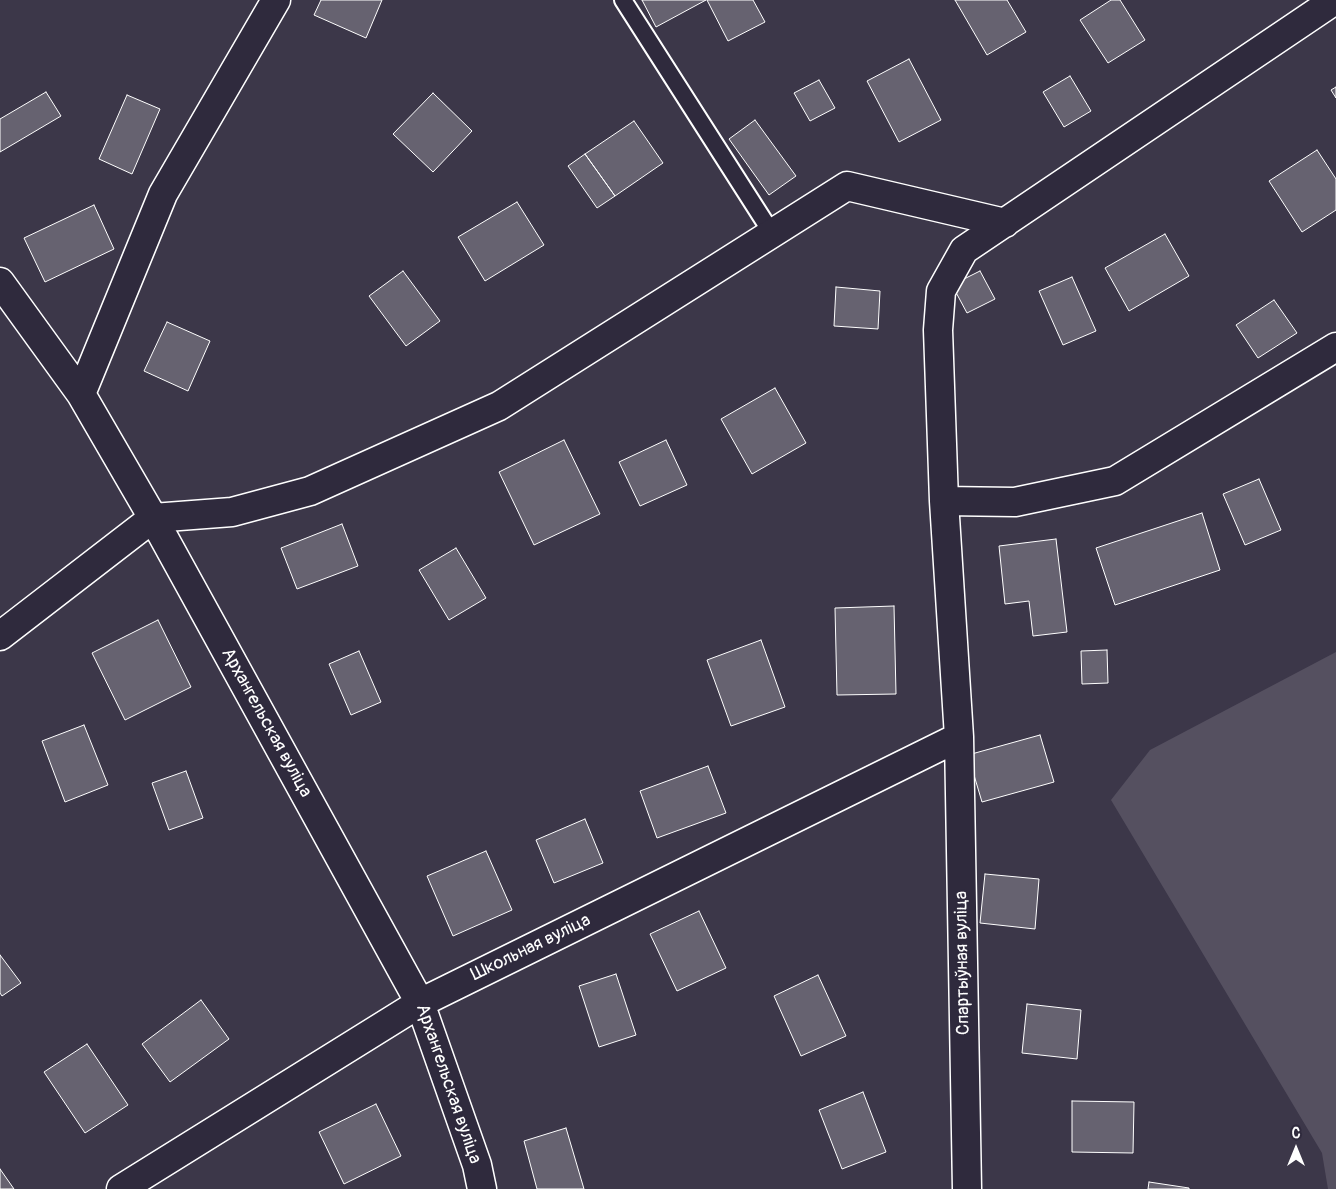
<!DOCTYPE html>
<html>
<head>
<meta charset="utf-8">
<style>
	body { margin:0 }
	#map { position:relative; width:1336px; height:1189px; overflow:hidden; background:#3c3749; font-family:Pangolin,sans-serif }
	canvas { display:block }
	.north { position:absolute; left:1271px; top:1124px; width:50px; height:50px; -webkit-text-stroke:4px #2f2a3d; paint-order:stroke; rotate:0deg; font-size:14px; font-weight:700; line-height:20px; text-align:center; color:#fff }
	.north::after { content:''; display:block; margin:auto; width:18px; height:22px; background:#fff; clip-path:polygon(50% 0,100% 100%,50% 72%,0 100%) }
</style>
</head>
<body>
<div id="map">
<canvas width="1336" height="1189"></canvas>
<div class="north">С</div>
</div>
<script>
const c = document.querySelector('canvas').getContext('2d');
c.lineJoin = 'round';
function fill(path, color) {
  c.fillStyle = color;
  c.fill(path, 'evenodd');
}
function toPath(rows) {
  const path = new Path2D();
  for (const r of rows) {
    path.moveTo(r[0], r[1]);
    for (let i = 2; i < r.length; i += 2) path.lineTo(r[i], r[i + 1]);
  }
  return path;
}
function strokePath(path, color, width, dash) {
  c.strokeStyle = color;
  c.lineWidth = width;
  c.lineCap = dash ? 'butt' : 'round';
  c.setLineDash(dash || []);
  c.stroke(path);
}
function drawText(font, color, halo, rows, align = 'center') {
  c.font = font + ' Pangolin,sans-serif';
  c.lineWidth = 4;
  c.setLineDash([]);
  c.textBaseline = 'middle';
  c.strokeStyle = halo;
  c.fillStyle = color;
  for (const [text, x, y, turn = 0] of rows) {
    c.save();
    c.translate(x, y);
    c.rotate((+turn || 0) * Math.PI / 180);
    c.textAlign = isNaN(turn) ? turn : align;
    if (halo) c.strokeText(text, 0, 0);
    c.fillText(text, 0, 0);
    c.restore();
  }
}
fill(toPath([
	[1336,652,1336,1189,1328,1189,1322,1153,1111,800,1150,750]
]), '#555060');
const building = toPath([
	[321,0,382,0,366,38,314,15,321,0],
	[642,0,706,0,656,27,642,0],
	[707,0,753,0,765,22,728,41,707,0],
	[955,0,1007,0,1026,32,987,55,955,0],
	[1111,0,1120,0,1145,40,1108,63,1080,20,1111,0],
	[909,59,941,120,899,142,867,81,909,59],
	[1070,76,1091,111,1064,127,1043,92,1070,76],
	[819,80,835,108,810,121,794,93,819,80],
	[1336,87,1336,98,1331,90,1336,87],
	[46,92,61,116,0,152,0,119,46,92],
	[433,93,472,131,433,172,393,134,433,93],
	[127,95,160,109,132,174,99,159,127,95],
	[755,120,796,176,769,195,729,139,755,120],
	[634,121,663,163,615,196,585,154,634,121],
	[1317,150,1336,179,1336,210,1302,232,1269,181,1317,150],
	[585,154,615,196,597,208,568,166,585,154],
	[517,202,544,245,485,281,458,237,517,202],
	[94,205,114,249,45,282,24,238,94,205],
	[1165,234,1189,276,1129,311,1105,268,1165,234],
	[403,271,440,321,406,346,369,296,403,271],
	[980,271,995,299,967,313,952,285,980,271],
	[1072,277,1096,331,1063,345,1039,291,1072,277],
	[836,287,880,291,878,329,834,326,836,287],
	[1274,300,1297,333,1258,358,1236,325,1274,300],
	[167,322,210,341,188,391,144,371,167,322],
	[775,388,806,443,752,474,721,419,775,388],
	[564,440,600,514,534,545,499,472,564,440],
	[666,440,687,485,640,506,619,462,666,440],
	[1259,479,1281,530,1245,545,1223,494,1259,479],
	[1202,513,1220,570,1115,605,1096,548,1202,513],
	[342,524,358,566,297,589,281,548,342,524],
	[1056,539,1067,632,1033,636,1029,601,1005,604,999,546,1056,539],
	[456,548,486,598,449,620,419,570,456,548],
	[894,606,896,694,837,695,835,608,894,606],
	[158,620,191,687,125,720,92,653,158,620],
	[761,640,785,707,731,726,707,660,761,640],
	[1107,650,1108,683,1082,684,1081,651,1107,650],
	[359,651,381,702,351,715,329,664,359,651],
	[84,725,108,785,65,802,42,741,84,725],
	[1040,735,1054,782,982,802,968,755,1040,735],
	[708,766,726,813,657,838,640,791,708,766],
	[186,771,203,818,169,830,152,783,186,771],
	[585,819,603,863,554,883,536,840,585,819],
	[486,851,512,910,453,936,427,876,486,851],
	[985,874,1039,879,1035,929,980,923,985,874],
	[699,911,726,968,677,991,650,934,699,911],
	[0,955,21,983,2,996,0,993,0,955],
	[616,974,636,1035,599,1047,579,986,616,974],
	[818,975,846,1036,801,1056,774,996,818,975],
	[201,1000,229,1039,170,1082,142,1044,201,1000],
	[1027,1004,1081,1010,1077,1059,1022,1053,1027,1004],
	[87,1044,128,1105,85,1133,44,1072,87,1044],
	[863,1092,886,1152,842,1169,819,1110,863,1092],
	[1072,1101,1134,1102,1133,1153,1072,1152,1072,1101],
	[376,1104,401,1156,344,1184,319,1132,376,1104],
	[566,1128,584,1189,537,1189,524,1141,566,1128],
	[0,1169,14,1189,0,1189,0,1169],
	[1149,1182,1189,1188,1189,1189,1148,1189,1149,1182]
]);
fill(building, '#666270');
strokePath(building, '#fff', 1);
const service = toPath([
	[623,0,768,227]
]);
const minor = toPath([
	[0,282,81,394,153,518,420,1003,477,1165,482,1189],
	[81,394,163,194,276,0],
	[944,501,1015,502,1115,481,1336,347],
	[0,636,153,518,232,512,310,491,499,406,847,186,1005,223],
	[121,1189,420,1003,959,737],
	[967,1189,959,737,944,501,938,330,941,291,964,250,1335,0]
]);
strokePath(service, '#fff', 20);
strokePath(minor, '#fff', 31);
strokePath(service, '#2f2a3d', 16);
strokePath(minor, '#2f2a3d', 28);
drawText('18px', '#fff', '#2f2a3d', [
	["Архангельская вуліца",266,723,61],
	["Школьная вуліца",531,948,-26],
	["Спартыўная вуліца",963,963,-91],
	["Архангельская вуліца",448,1084,71]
]);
</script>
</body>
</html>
